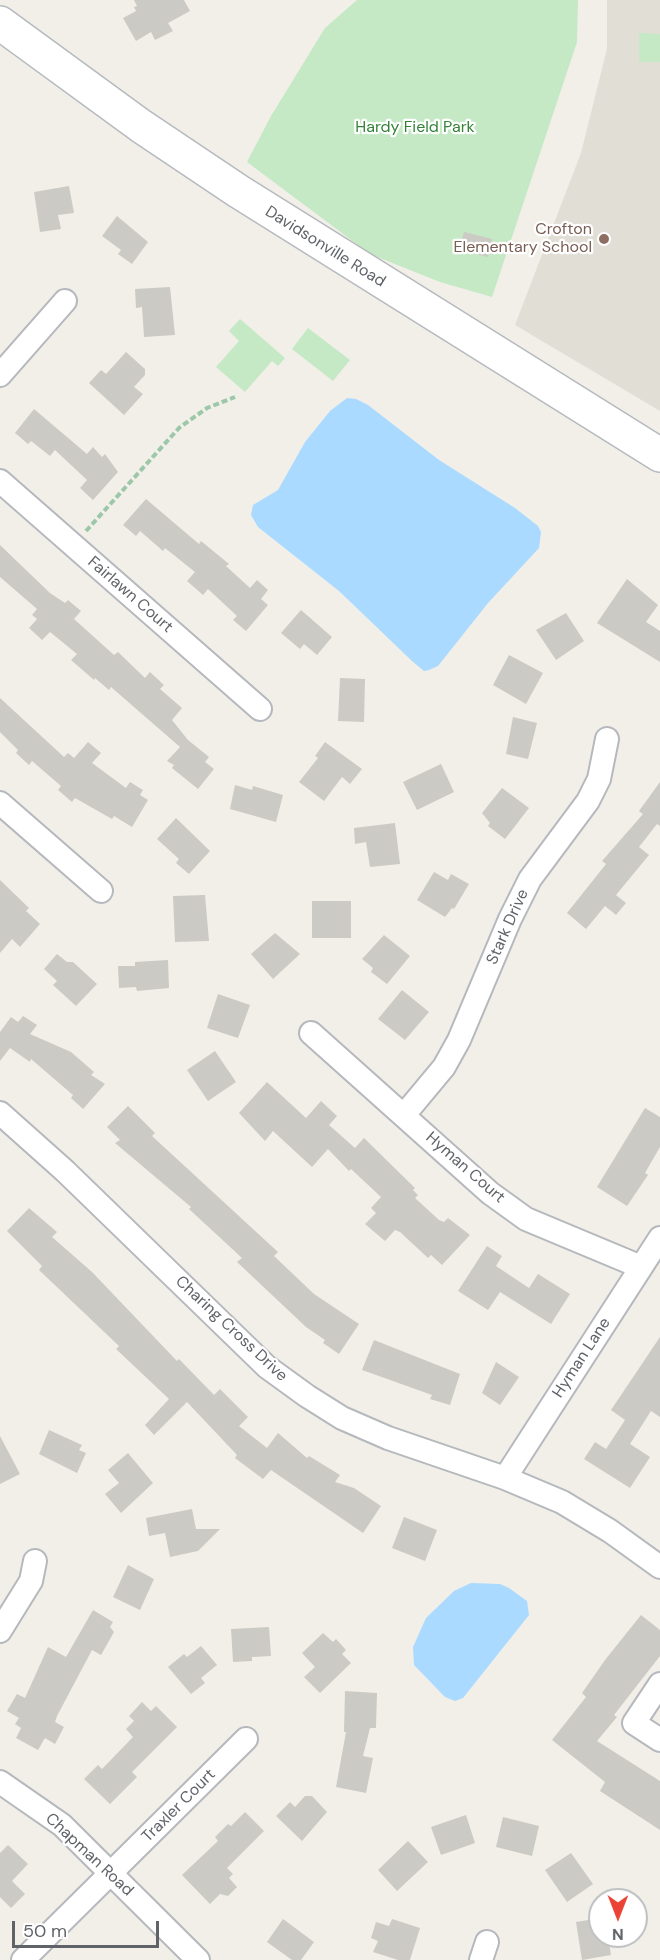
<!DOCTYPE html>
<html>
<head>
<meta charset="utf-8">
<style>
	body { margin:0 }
	#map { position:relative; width:660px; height:1960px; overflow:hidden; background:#f1efe8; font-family:"DM Sans",sans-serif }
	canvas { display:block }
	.north { position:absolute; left:588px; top:1888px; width:60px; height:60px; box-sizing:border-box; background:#fff; border:2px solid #bfc1c3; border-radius:50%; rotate:180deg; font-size:16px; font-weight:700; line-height:24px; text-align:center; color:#5f6368 }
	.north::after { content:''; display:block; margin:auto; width:21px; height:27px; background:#ea4335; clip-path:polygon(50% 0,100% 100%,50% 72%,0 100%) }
	.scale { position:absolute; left:12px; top:1921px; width:147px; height:27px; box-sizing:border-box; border:3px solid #5f6368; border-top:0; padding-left:8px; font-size:18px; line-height:21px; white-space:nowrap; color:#5f6368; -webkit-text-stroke:4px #fff; paint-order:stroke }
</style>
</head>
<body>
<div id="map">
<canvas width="660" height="1960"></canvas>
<div class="north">N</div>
<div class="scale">50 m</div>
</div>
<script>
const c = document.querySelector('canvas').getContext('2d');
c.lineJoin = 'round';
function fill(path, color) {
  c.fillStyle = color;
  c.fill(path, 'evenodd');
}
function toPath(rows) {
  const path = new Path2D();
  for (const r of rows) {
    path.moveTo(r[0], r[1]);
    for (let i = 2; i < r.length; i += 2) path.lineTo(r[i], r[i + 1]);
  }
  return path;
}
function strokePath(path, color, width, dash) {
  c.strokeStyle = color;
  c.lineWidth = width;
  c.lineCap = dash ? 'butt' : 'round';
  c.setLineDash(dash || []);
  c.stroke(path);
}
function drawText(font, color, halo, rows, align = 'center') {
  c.font = font + ' "DM Sans",sans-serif';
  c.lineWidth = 4.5;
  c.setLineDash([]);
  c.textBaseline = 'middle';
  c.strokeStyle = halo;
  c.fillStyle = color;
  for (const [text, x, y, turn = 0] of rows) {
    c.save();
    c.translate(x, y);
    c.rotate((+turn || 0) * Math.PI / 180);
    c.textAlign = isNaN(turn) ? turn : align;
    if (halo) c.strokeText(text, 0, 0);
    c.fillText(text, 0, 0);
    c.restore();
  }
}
fill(toPath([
	[607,0,660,0,660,411,515,325,581,153,607,49]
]), '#e1ded6');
fill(toPath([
	[357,0,578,0,577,42,492,297,440,282,370,254,247,162,271,116,325,28],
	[639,33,660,34,660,62,639,62],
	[240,319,285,358,278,366,272,361,245,392,216,367,239,341,229,331],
	[308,328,350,360,333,381,292,349]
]), '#c5e8c5');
fill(toPath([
	[347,398,356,399,368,405,439,460,515,508,538,526,541,532,539,548,488,603,438,666,429,670,424,671,412,661,339,591,258,527,251,515,253,505,278,490,305,442,330,411],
	[471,1583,500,1584,509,1588,527,1601,529,1615,463,1698,455,1701,445,1697,414,1665,413,1647,426,1618,454,1591]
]), '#aadaff');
fill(toPath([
	[134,0,184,0,190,11,168,23,173,31,155,40,151,32,136,41,123,18,136,11,134,7,137,6],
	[69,186,74,213,58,215,61,229,40,232,34,192],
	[117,216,148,242,132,264,118,254,121,250,102,236],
	[464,232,492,239,488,257,459,250],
	[170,287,175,335,144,337,142,307,136,308,135,289],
	[126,352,145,369,145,375,134,387,143,394,124,415,89,383,101,370,106,374],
	[34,409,87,454,93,447,102,457,105,454,118,472,93,500,80,488,87,480,55,450,50,456,31,441,28,444,15,433],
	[146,499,199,544,201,541,229,564,226,566,250,588,257,580,268,590,261,599,268,605,246,631,233,620,237,616,208,589,203,595,187,581,195,572,165,548,163,551,140,531,136,536,123,525],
	[0,545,50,593,65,603,68,600,81,611,74,619,114,655,118,652,145,678,150,672,164,685,160,689,182,708,172,720,188,740,209,757,205,762,214,769,198,789,172,768,174,765,167,761,180,747,111,687,109,690,95,678,94,680,71,660,77,654,50,632,42,640,29,628,37,619,32,615,37,609,0,577],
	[627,579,658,605,646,622,660,631,660,662,597,623],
	[301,610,332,637,317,655,304,644,300,649,281,633],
	[566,613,584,641,556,660,536,630],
	[509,655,543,673,526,704,493,685],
	[340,678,365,679,364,722,338,721],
	[0,698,64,757,68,753,74,758,88,742,101,753,92,763,126,788,130,782,143,790,140,795,148,800,132,827,114,816,112,819,75,798,72,802,58,790,61,786,32,761,29,765,16,753,18,750,0,732],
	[513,717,537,723,528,759,506,754],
	[325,742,362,769,350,784,342,777,324,801,299,782,318,758,315,756],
	[441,764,454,792,417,810,403,782],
	[660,782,660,826,657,824,639,847,649,855,616,895,626,903,616,915,605,906,586,929,567,913,606,864,602,861,643,814,639,811],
	[235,785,252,790,253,786,283,795,276,822,230,809],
	[502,788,529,808,505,839,488,826,490,823,482,813],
	[176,818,210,851,189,874,176,863,179,859,157,839],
	[395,823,400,864,370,867,366,842,355,844,354,828],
	[434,872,448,880,451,874,469,884,454,909,452,908,445,917,417,900],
	[0,880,29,908,26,911,40,924,20,947,12,939,0,953],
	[205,895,209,941,175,942,173,896],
	[312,901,351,901,351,938,312,938],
	[275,933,300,954,273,979,251,954],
	[384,935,410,956,387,984,371,972,373,968,362,959],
	[57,954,67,962,73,962,97,984,76,1006,53,985,57,981,44,969],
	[168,960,169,988,137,991,136,987,119,988,118,966,135,966,135,962],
	[402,990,429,1012,405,1040,378,1019],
	[218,994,250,1005,238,1038,207,1028],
	[23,1016,37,1025,30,1034,71,1052,94,1072,91,1075,105,1084,83,1109,71,1098,73,1095,31,1059,30,1062,10,1048,0,1061,0,1032,11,1017,18,1022],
	[215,1051,236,1082,208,1101,187,1070],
	[267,1082,306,1118,321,1101,337,1116,329,1125,355,1148,364,1138,415,1188,413,1190,418,1195,415,1198,439,1220,444,1222,448,1218,470,1235,442,1265,431,1255,428,1258,400,1232,395,1230,385,1241,365,1224,376,1213,371,1208,381,1197,351,1169,349,1171,328,1149,312,1167,273,1131,265,1141,239,1113],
	[128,1106,155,1133,152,1136,278,1252,274,1256,314,1294,359,1324,339,1354,323,1343,325,1340,306,1327,237,1262,242,1258,189,1209,191,1207,115,1143,120,1140,107,1127],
	[645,1108,660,1117,660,1147,645,1173,648,1175,627,1206,597,1187],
	[29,1208,57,1232,52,1237,92,1272,177,1361,179,1359,214,1395,220,1389,248,1417,239,1426,267,1448,278,1433,307,1458,309,1456,340,1475,335,1482,354,1488,381,1506,363,1533,271,1470,263,1479,235,1458,237,1455,187,1402,154,1435,145,1425,169,1399,116,1349,119,1346,39,1270,42,1266,7,1231],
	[487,1246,502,1256,496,1266,529,1288,538,1274,570,1294,551,1324,500,1292,488,1310,458,1291],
	[660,1337,660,1417,651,1411,630,1444,650,1457,630,1488,584,1459,595,1442,606,1449,625,1420,611,1410],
	[374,1340,460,1374,450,1405,430,1399,432,1395,362,1370],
	[496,1362,519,1377,500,1405,482,1393],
	[49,1430,82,1445,79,1450,86,1453,77,1473,39,1454],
	[0,1436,20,1474,0,1484],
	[128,1453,153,1483,121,1513,105,1494,119,1483,108,1470],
	[192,1509,196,1529,220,1529,198,1551,170,1557,165,1533,149,1536,146,1518],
	[404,1517,437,1530,425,1561,392,1548],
	[128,1565,154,1579,140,1610,113,1597],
	[93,1610,113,1622,110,1627,114,1632,101,1655,92,1650,57,1716,55,1722,64,1727,55,1744,45,1738,38,1750,16,1738,21,1728,15,1724,19,1718,7,1711,17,1694,25,1698,48,1647,66,1657],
	[641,1615,660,1630,660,1656,614,1715,617,1717,597,1741,660,1781,660,1830,600,1791,605,1782,552,1740,586,1697,582,1693,605,1660],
	[269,1627,271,1656,252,1657,252,1661,233,1662,231,1629],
	[323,1633,333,1642,336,1639,346,1650,342,1654,351,1663,320,1693,304,1677,315,1667,302,1653],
	[201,1646,217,1665,201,1678,205,1683,191,1694,168,1667,184,1654,187,1657],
	[345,1691,377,1693,376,1728,370,1728,363,1756,373,1758,366,1793,336,1787,346,1732,344,1732],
	[142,1702,151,1711,156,1706,177,1727,132,1772,137,1777,110,1804,84,1779,98,1765,102,1769,133,1737,126,1729,134,1721,129,1716],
	[305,1796,312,1796,327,1812,302,1841,276,1816,290,1802,295,1807],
	[245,1812,264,1831,227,1868,233,1874,229,1878,237,1887,228,1896,220,1894,210,1904,182,1875,218,1841,215,1837,228,1824,231,1826],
	[466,1815,475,1843,441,1855,431,1827],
	[503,1817,539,1826,532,1856,496,1847],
	[408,1841,428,1862,397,1891,378,1870],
	[8,1845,28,1864,12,1881,25,1894,11,1908,0,1897,0,1853],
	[571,1853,593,1884,567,1902,545,1870],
	[600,1918,600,1936,608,1936,611,1955,582,1960,576,1922],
	[283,1919,314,1942,301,1960,292,1960,267,1942],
	[392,1919,420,1928,410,1960,398,1960,373,1952,378,1941,371,1938,376,1922,389,1926]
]), '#cccac5');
const street = toPath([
	[0,375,65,301],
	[0,481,260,709],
	[0,803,101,891],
	[311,1033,490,1193,526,1219,641,1267],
	[0,1113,65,1171,267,1367,307,1396,342,1418,388,1438,505,1478,562,1502,610,1531,660,1567],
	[404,1115,444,1067,459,1040,510,919,530,879,588,801,599,779,607,739],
	[505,1478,660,1238],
	[0,1631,31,1581,35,1561],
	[660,1684,634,1723,660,1740],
	[0,1782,62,1825,198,1960],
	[23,1960,246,1739],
	[481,1960,487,1942]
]);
const secondary = toPath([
	[0,23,141,126,238,191,660,455]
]);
strokePath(street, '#b5b8bc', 26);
strokePath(secondary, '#b6babf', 36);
strokePath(toPath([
	[86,531,179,428,207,408,235,397]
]), '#9cc7a9', 4, [6, 3]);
strokePath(street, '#fff', 22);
strokePath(secondary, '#fff', 33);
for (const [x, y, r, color] of [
	[604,239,6,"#8d6e63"]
]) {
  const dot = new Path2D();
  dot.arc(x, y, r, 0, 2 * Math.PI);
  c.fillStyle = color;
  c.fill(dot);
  strokePath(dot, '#fff', 2);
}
drawText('16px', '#348238', '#fff', [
	["Hardy Field Park",415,128]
]);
drawText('16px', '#785e54', '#fff', [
	["Crofton",592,230],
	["Elementary School",592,248]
], 'right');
drawText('16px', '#5f6368', '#fff', [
	["Davidsonville Road",325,247,32],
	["Fairlawn Court",130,595,41],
	["Stark Drive",508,927,-66],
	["Hyman Court",465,1168,41],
	["Charing Cross Drive",231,1329,43],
	["Hyman Lane",582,1358,-57],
	["Traxler Court",179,1806,-45],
	["Chapman Road",89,1855,43]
]);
</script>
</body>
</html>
